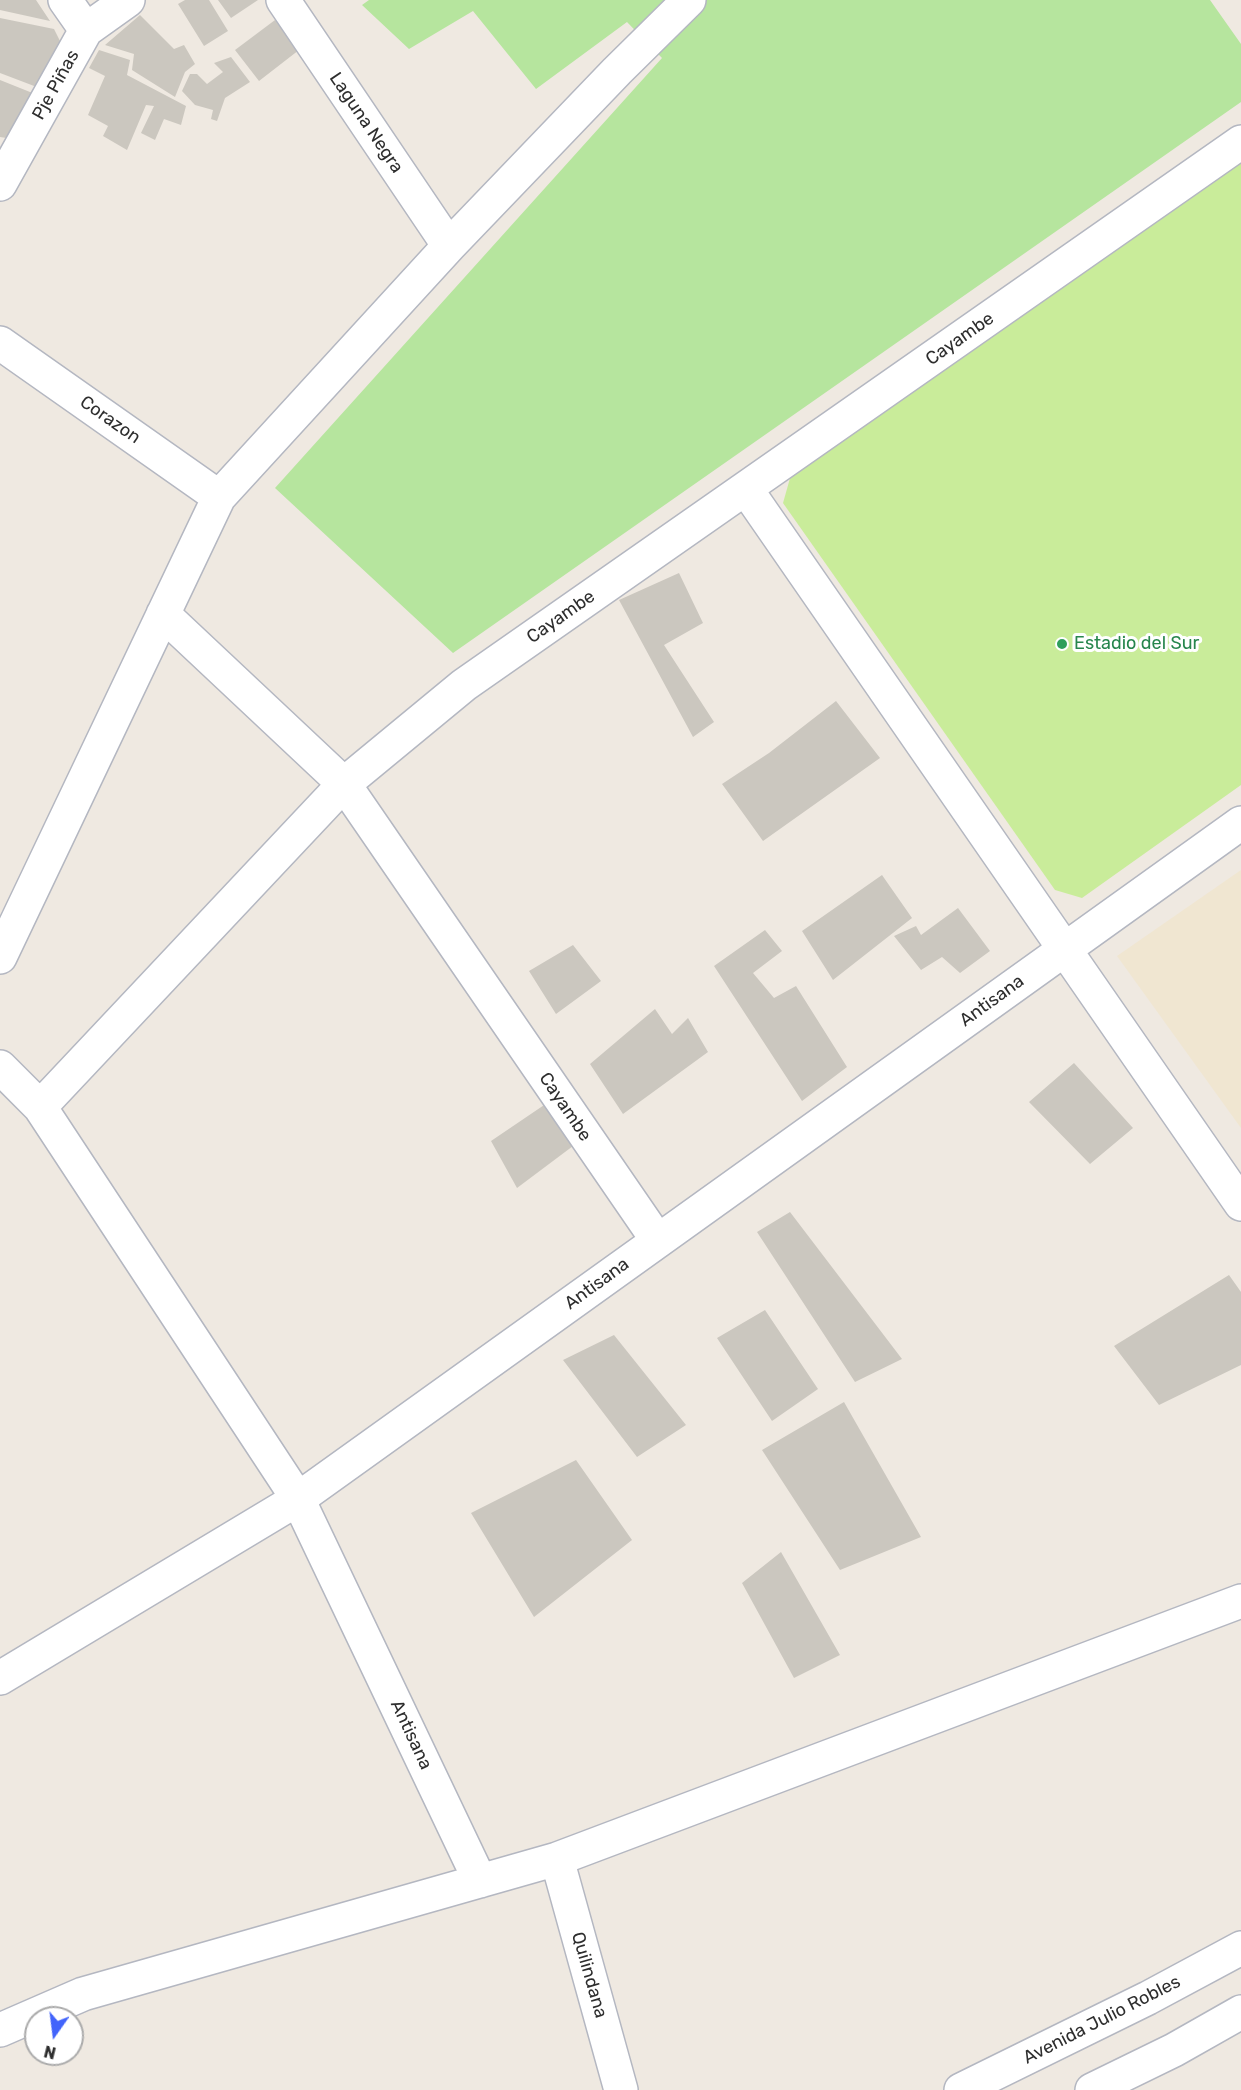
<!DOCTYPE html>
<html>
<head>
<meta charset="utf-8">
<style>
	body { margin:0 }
	#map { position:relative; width:1241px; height:2090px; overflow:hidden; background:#efe9e1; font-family:Rubik,sans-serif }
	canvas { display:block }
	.north { position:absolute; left:24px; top:2006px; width:60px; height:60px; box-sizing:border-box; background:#fff; border:2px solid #ababab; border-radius:50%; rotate:194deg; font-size:16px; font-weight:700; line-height:24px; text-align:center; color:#2e2e2e }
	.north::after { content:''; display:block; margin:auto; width:21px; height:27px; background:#4264fb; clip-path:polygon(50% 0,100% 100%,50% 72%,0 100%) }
</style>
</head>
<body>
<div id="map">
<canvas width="1241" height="2090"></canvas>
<div class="north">N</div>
</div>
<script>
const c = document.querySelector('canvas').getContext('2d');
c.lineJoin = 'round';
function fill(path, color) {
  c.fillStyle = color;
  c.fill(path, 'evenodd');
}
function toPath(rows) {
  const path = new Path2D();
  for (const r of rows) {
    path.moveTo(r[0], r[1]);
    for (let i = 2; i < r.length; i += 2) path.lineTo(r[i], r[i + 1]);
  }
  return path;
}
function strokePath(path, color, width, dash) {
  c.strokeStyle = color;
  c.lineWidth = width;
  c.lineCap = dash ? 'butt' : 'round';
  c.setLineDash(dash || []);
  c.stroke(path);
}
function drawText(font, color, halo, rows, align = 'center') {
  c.font = font + ' Rubik,sans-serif';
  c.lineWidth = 6;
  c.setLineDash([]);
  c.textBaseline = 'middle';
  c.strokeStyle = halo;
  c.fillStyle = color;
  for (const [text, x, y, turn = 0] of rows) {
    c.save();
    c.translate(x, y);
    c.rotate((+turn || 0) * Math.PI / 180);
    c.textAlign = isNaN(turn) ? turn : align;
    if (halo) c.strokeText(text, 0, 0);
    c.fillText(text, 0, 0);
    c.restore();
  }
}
fill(toPath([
	[1241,870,1241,1128,1117,956]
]), '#f0e6d1');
fill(toPath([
	[369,0,1210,0,1241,44,1241,102,453,653,275,488,662,58,627,22,536,89,473,11,409,49,362,5]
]), '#b6e59e');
fill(toPath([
	[1241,158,1241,785,1082,898,1055,890,783,503,792,471]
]), '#c9ec9a');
fill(toPath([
	[0,0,36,0,50,21,0,10],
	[185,0,209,0,228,31,204,46,178,4],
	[218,0,258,0,231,18],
	[140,15,174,49,184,45,195,64,185,72,175,97,132,70,134,54,105,45],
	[0,18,54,29,64,49,42,89,0,73],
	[275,20,299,50,259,81,235,50],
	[99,50,130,60,127,75,186,106,181,125,164,119,155,140,141,133,154,106,146,105,127,150,103,136,108,126,88,115,105,76,89,68],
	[231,57,250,82,225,98,217,121,211,119,213,110,195,105,182,91,190,74,197,74,207,84,223,72,214,63],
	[0,80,35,94,13,139,0,137],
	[679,573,703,623,664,645,714,722,693,737,619,600],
	[836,701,880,758,763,841,722,784,769,753],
	[882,875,912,918,833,980,802,931],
	[958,908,990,951,960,973,942,957,921,970,894,936,916,926,921,935],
	[765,930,782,951,753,973,774,998,796,986,847,1067,802,1101,714,966],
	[573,945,601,981,556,1014,529,971],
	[655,1009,672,1034,688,1018,708,1052,623,1114,590,1064],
	[1074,1063,1133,1128,1090,1164,1029,1102],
	[553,1099,581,1140,517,1188,491,1141],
	[790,1212,902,1359,855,1382,757,1232],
	[1229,1275,1241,1292,1241,1365,1159,1405,1114,1346],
	[765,1310,818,1389,772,1421,717,1338],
	[614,1335,686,1425,637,1457,563,1360],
	[844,1402,921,1537,840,1570,762,1450],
	[576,1460,632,1540,534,1617,471,1513],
	[781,1552,840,1655,794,1678,742,1583]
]), '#cbc7bf');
const street = toPath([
	[65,0,86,30],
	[283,0,449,246],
	[0,184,86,30,128,0],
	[0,343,219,497],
	[746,489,1241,1204],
	[0,957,219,497,449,246,617,71,689,0],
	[0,1067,40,1107,344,784,163,614],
	[40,1107,298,1499,480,1881],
	[658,1241,344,784,464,685,1241,142],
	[0,1678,298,1499,1241,823],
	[557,1859,621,2090],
	[0,2030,83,1994,557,1859,1241,1601]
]);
const secondary = toPath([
	[961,2090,1148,1998,1241,1948],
	[1092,2090,1174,2050,1241,2012]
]);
strokePath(street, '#b4b7c1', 36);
strokePath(secondary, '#b4b7c1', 36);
strokePath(street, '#fff', 33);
strokePath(secondary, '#fff', 33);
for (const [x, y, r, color] of [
	[1062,644,6,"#2e9e5b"]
]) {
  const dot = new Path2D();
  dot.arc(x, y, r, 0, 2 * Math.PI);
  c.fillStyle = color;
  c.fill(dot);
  strokePath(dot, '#fff', 2);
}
drawText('18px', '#2e2e2e', '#fff', [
	["Pje Piñas",56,85,-61],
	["Laguna Negra",366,123,56],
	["Cayambe",960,339,-35],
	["Corazon",110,420,35],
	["Cayambe",561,617,-35],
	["Antisana",992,1001,-36],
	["Cayambe",565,1107,56],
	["Antisana",597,1284,-36],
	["Antisana",411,1735,65],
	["Quilindana",589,1975,74],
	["Avenida Julio Robles",1102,2020,-27]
]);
drawText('18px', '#27864d', '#fff', [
	["Estadio del Sur",1074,644]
], 'left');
</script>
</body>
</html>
